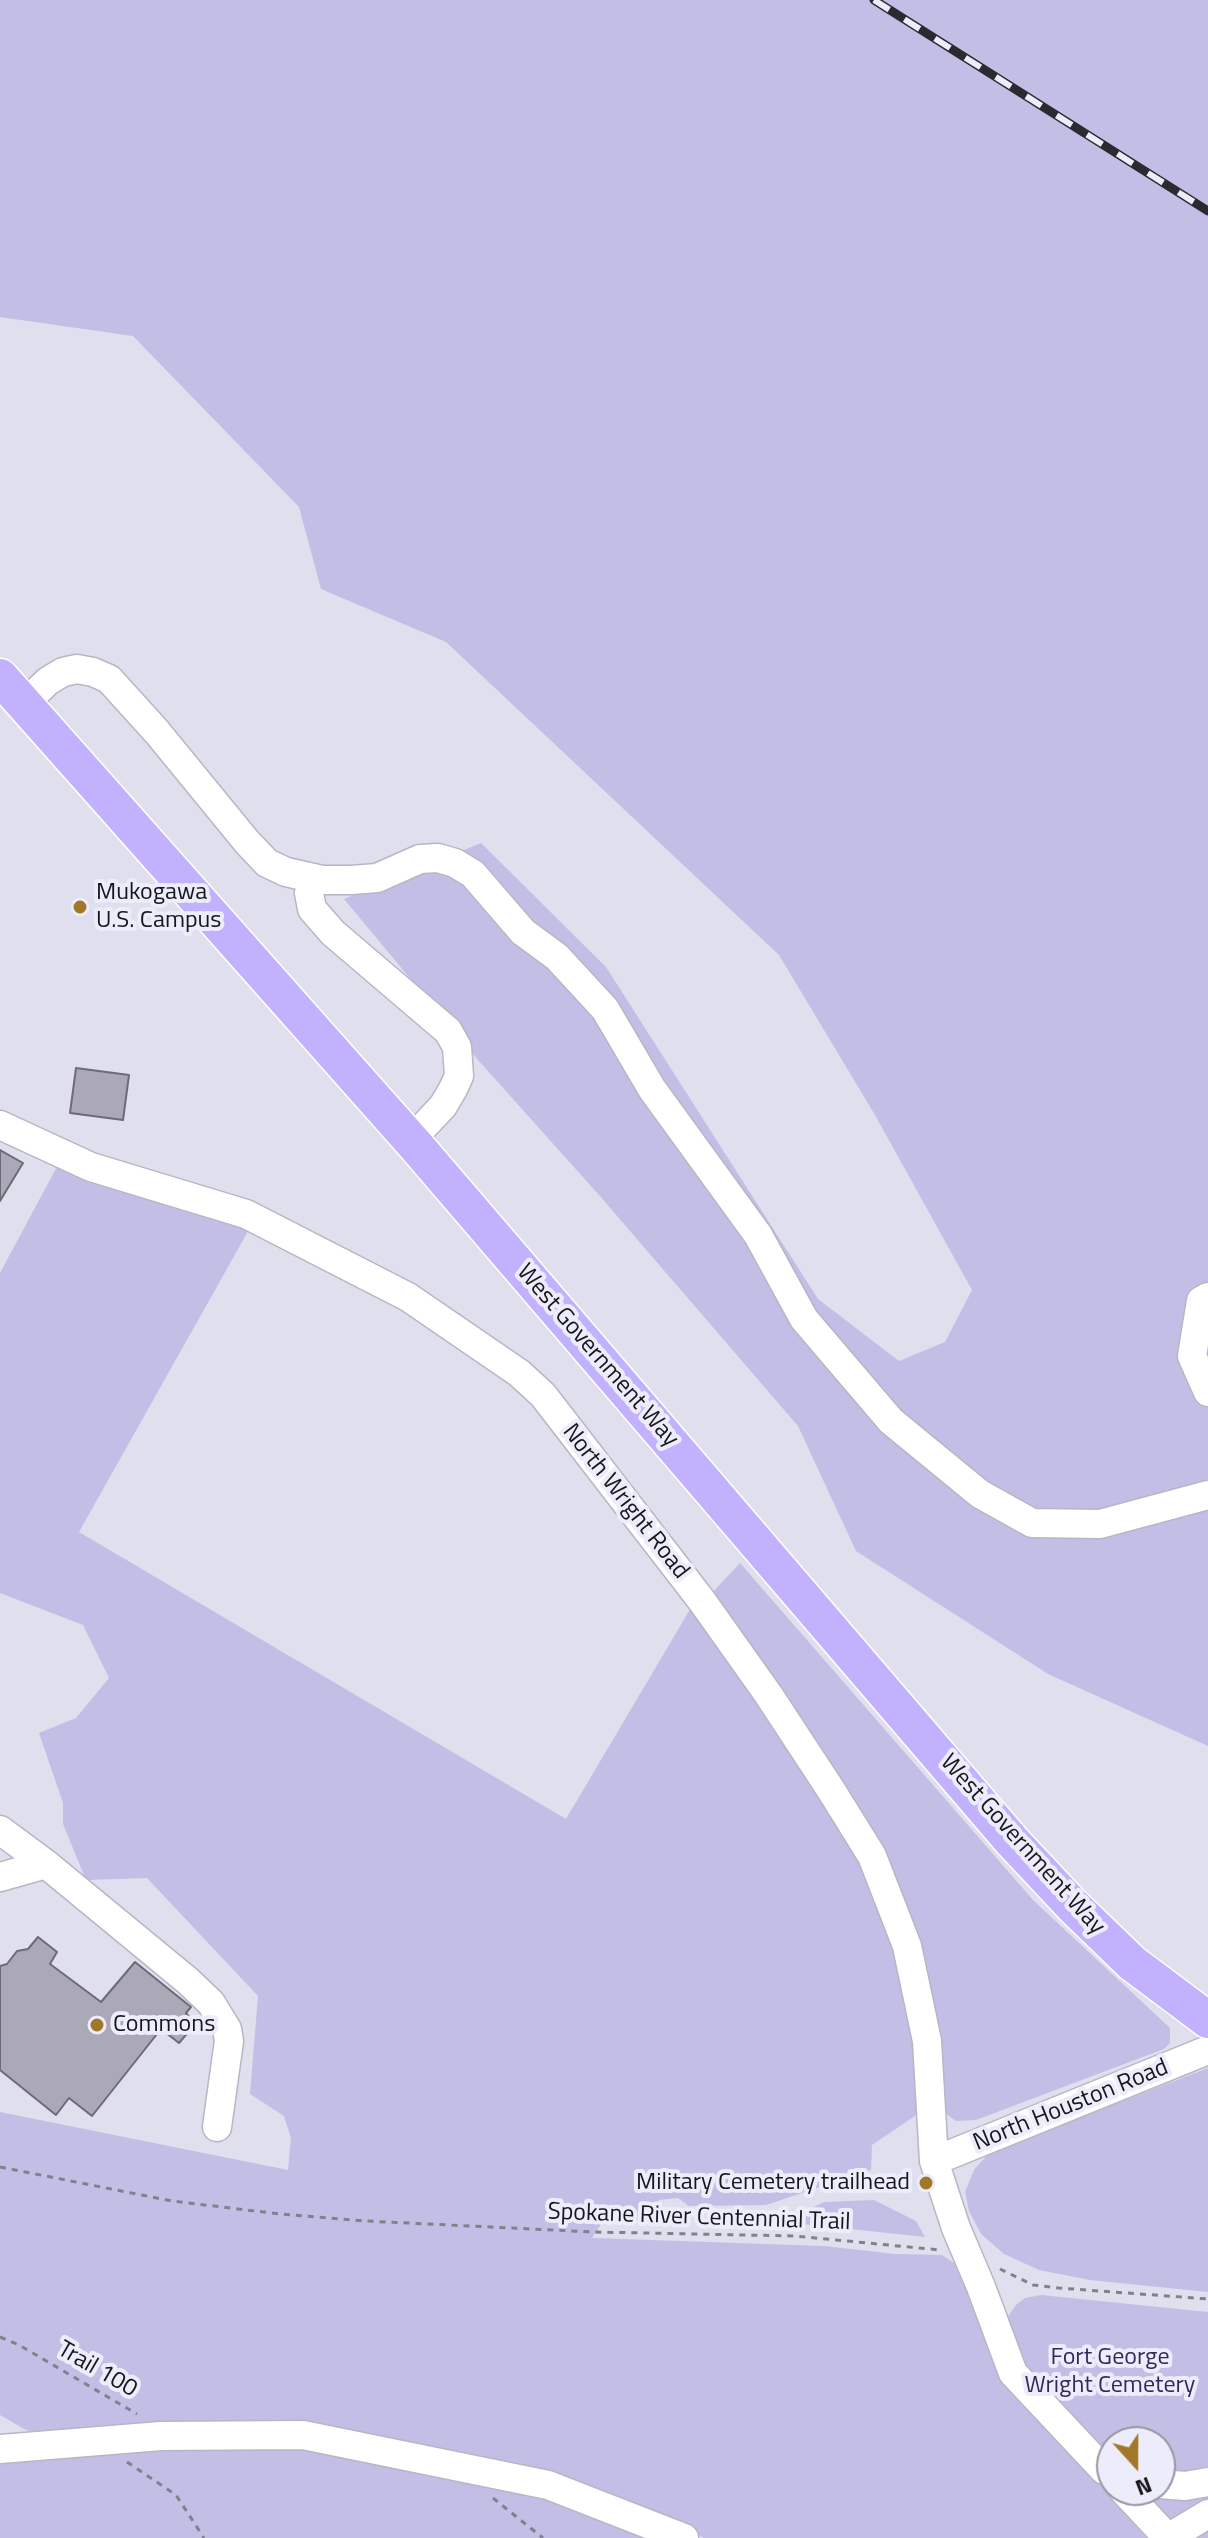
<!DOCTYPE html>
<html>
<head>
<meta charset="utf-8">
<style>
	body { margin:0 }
	#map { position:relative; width:1208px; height:2538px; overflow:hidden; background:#e0dfed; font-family:"Titillium Web",sans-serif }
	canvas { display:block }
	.north { position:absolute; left:1096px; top:2426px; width:80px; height:80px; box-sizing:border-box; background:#edecfb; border:2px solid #9796a1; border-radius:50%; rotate:159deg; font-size:22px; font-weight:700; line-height:32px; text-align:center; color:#16161b }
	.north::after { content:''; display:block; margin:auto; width:28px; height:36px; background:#a17827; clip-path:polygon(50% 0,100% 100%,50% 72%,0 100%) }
</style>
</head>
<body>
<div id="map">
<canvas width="1208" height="2538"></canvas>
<div class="north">N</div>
</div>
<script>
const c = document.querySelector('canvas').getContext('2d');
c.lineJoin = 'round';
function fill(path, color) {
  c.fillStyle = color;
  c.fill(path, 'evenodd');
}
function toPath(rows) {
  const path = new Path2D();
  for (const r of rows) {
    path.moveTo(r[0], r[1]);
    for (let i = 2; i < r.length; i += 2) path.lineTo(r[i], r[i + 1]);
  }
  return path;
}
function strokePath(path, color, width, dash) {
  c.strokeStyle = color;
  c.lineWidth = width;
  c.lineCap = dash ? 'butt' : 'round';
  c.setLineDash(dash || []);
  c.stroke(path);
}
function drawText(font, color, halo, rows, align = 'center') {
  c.font = font + ' "Titillium Web",sans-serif';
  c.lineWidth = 8;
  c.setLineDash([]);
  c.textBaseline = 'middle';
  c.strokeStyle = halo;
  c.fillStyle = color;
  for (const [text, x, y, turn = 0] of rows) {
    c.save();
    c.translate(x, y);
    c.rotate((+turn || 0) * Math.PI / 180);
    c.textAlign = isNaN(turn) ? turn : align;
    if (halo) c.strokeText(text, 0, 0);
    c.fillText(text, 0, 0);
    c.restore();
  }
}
fill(toPath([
	[0,0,1208,0,1208,1746,1048,1674,856,1551,798,1426,599,1195,478,1060,344,899,481,843,606,967,818,1299,899,1361,945,1342,972,1290,875,1115,779,955,446,642,321,589,299,507,133,336,0,317],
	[60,1161,251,1226,79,1532,566,1819,692,1606,863,1856,900,1947,923,2081,921,2112,872,2145,871,2170,766,2205,689,2206,678,2198,659,2200,652,2219,603,2221,592,2238,824,2246,896,2254,942,2255,954,2263,1008,2383,1156,2538,704,2538,682,2526,587,2486,462,2453,305,2429,57,2440,26,2430,0,2415,0,2112,288,2170,291,2138,284,2116,250,2094,258,1996,147,1878,86,1880,63,1824,63,1803,39,1733,76,1718,109,1678,83,1625,0,1593,0,1273],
	[740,1563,1033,1900,1170,2028,1170,2043,1164,2049,976,2120,956,2121,942,2111,939,2100,941,2034,917,1941,863,1816,768,1668,713,1592],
	[1208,2068,1208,2292,1090,2280,1039,2270,1004,2254,981,2234,969,2211,965,2192,974,2170,989,2153],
	[874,2200,916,2221,925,2237,784,2222,824,2202],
	[1041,2295,1208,2312,1208,2538,1177,2538,1128,2490,1160,2490,1160,2442,1112,2442,1112,2474,1038,2398,1003,2335,1009,2315,1016,2305,1025,2298],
	[179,2442,301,2445,553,2497,660,2538,0,2538,0,2456,57,2460]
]), '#c3bee6');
const building = toPath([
	[76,1068,129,1075,123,1120,70,1113,76,1068],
	[0,1150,23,1163,0,1201,0,1150],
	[38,1937,57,1952,50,1964,101,2002,135,1962,191,2007,186,2013,195,2024,179,2043,161,2029,92,2116,69,2098,56,2115,0,2070,0,1966,7,1964,17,1951,28,1949,38,1937]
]);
fill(building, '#aba9b7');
strokePath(building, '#6c6b78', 2);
const minor = toPath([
	[24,704,48,681,63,672,77,669,93,672,109,679,157,732,247,842,267,863,286,872,322,880,351,880,377,878,420,859,438,858,455,863,473,874,523,932,557,957,605,1009,652,1089,758,1235,804,1319,891,1421,980,1494,1032,1523,1100,1524,1208,1495],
	[314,878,309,893,312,909,333,933,448,1031,457,1047,459,1076,453,1089,443,1106,411,1140],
	[0,1125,91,1167,246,1214,408,1297,519,1373,543,1395,702,1601,768,1694,831,1790,872,1856,907,1946,927,2041,934,2161,956,2228,981,2287,1013,2373,1104,2470,1112,2472],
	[1208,1297,1201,1301,1192,1356,1208,1392],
	[0,1830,46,1864,188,1981,211,2003,227,2029,229,2041,217,2127],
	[0,1877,46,1864],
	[934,2161,1208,2050],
	[0,2449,161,2436,303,2435,548,2485,684,2538],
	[1160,2484,1185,2486,1208,2482],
	[1123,2490,1168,2538],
	[1168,2538,1208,2514]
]);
const major = toPath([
	[0,677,417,1147,1012,1841,1073,1906,1132,1963,1208,2020]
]);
strokePath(minor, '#b7b6c4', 31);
strokePath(major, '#fff', 39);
strokePath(toPath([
	[0,2167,172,2201,280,2214,366,2221,594,2232,795,2236,940,2250],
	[1000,2269,1033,2285,1059,2288,1208,2299],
	[0,2337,19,2345,137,2414],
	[127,2462,176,2495,204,2538],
	[493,2498,543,2538]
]), '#82818b', 3, [6, 6]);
strokePath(minor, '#fff', 28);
strokePath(major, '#c2b2fd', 36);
const rail = toPath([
	[874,0,1208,211]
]);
strokePath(rail, '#2a2a30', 9);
strokePath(rail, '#edecfb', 6, [18]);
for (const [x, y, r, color] of [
	[80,907,8,"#a17827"],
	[97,2025,8,"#a17827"],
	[926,2183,8,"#a17827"]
]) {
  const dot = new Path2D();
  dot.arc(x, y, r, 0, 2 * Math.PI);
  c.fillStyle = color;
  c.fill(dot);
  strokePath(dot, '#edecfb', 3);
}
drawText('24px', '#16161b', '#edecfb', [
	["Mukogawa",96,893],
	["U.S. Campus",96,921],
	["Commons",113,2025],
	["Military Cemetery trailhead",910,2183,"right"]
], 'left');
drawText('24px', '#16161b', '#edecfb', [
	["West Government Way",597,1356,49],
	["North Wright Road",625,1502,52],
	["West Government Way",1022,1845,48],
	["North Houston Road",1071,2106,-22],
	["Spokane River Centennial Trail",699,2218,2],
	["Trail 100",97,2370,30]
]);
drawText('24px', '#34275e', '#edecfb', [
	["Fort George",1110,2358],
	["Wright Cemetery",1110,2386]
]);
</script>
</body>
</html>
